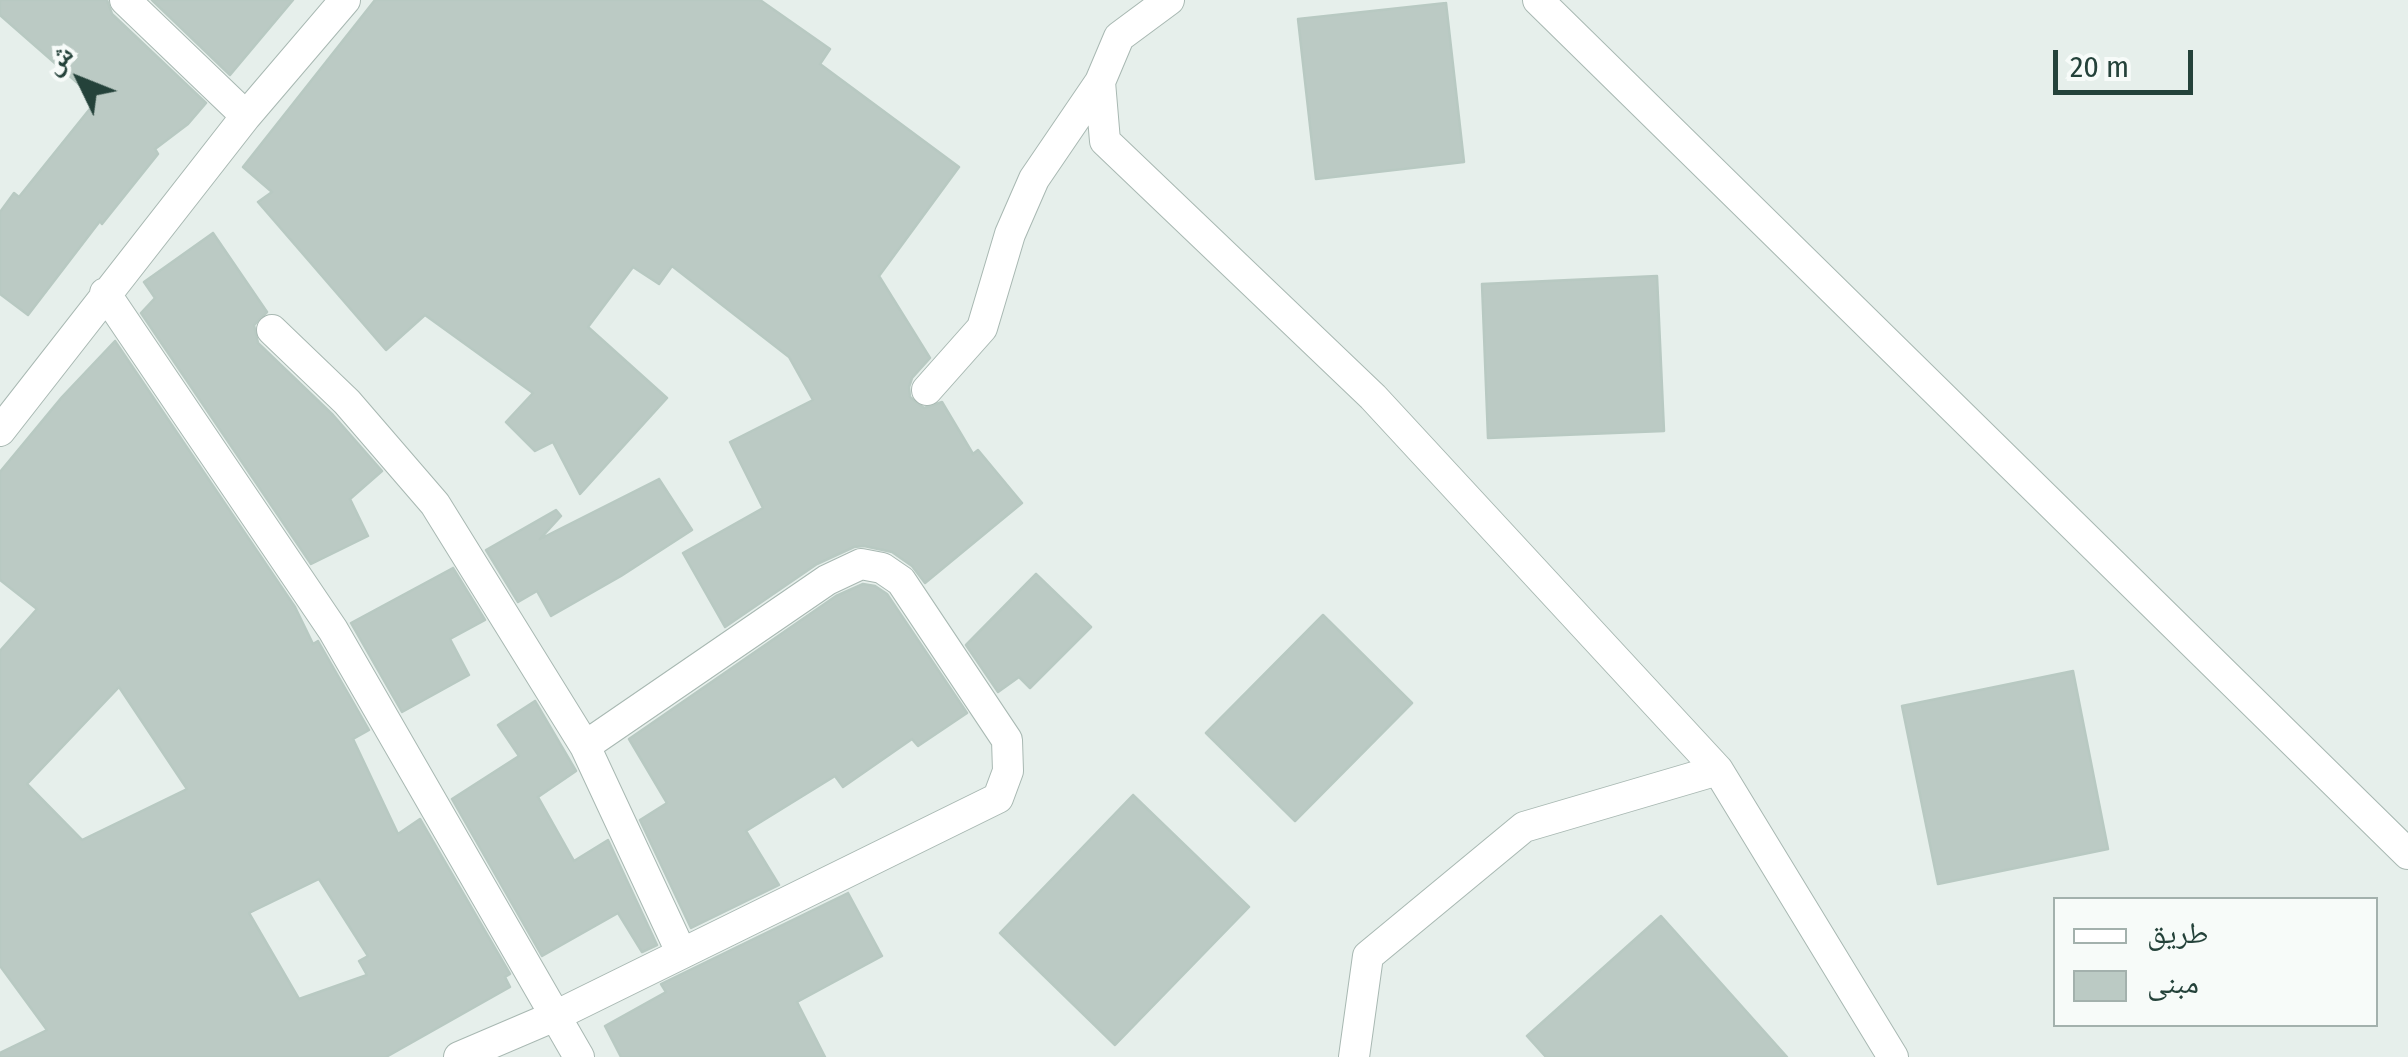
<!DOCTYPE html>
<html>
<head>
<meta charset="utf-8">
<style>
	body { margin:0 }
	#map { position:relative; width:2408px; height:1057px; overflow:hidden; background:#e6efeb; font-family:"Fira Sans Condensed","Noto Naskh Arabic",sans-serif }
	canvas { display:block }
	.legend { position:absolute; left:2053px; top:897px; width:325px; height:130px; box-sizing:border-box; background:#f7fbf9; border:2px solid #a3b1ad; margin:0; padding:12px 18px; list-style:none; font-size:30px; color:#24423a }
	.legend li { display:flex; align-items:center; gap:20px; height:50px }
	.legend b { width:50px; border:2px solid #a3b1ad }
	.north { position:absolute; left:30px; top:30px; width:100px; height:100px; -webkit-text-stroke:8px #f7fbf9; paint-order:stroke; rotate:313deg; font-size:28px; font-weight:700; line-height:40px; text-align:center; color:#24423a }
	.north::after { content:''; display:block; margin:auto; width:35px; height:45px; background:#24423a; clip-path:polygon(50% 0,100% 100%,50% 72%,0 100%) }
	.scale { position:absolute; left:2053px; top:50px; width:140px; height:45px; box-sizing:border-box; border:5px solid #24423a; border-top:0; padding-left:12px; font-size:30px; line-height:35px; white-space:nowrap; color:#24423a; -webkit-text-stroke:8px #f7fbf9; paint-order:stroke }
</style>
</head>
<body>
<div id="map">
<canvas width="2408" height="1057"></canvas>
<ul class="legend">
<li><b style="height:12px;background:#fff"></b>طريق</li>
<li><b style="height:28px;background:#bbcac4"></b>مبنى</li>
</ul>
<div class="north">ش</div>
<div class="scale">20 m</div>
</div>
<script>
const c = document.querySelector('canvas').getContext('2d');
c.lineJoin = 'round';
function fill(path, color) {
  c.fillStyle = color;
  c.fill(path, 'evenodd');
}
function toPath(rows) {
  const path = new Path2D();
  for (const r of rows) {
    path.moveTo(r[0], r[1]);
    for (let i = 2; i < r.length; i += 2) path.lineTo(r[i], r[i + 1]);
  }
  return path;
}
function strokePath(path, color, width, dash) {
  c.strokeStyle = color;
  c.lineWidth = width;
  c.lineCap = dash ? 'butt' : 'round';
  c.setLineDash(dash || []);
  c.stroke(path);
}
const building = toPath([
	[0,0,107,0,112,14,206,103,188,124,155,149,158,154,102,224,100,221,28,315,0,294,0,212,14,193,19,197,97,100,0,15,0,0],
	[152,0,293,0,230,75,152,0],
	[375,0,760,0,830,49,820,64,959,167,879,276,930,358,912,378,909,387,910,397,924,408,942,402,973,454,978,450,1022,503,925,583,912,566,892,552,864,546,854,547,817,564,725,627,683,553,763,508,730,442,813,400,789,357,672,266,659,284,633,267,588,327,667,398,580,494,553,442,535,451,506,422,533,393,425,315,386,350,258,202,272,192,243,167,375,0],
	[1446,3,1464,162,1316,179,1298,19,1446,3],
	[213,233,267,312,254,325,258,343,333,415,382,471,350,499,368,536,311,564,141,313,155,298,144,282,213,233],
	[1657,276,1664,431,1488,438,1482,284,1657,276],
	[115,341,295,607,313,644,318,641,369,730,353,739,398,834,420,819,510,974,505,977,510,987,386,1057,0,1057,0,1053,47,1030,0,966,0,651,37,609,0,580,0,472,62,397,115,341],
	[119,687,187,789,82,840,27,784,119,687],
	[319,879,368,956,359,961,367,975,299,999,249,913,319,879],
	[659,479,692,530,621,576,551,616,537,591,518,602,486,550,556,510,561,516,540,539,659,479],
	[453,568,485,620,450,639,469,675,402,712,351,623,453,568],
	[1036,574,1091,627,1030,688,1019,677,998,692,966,645,1036,574],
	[863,584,875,586,887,594,967,713,918,746,912,739,843,787,835,776,746,831,779,885,691,928,640,820,667,803,629,739,836,596,863,584],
	[1323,615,1412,703,1295,821,1206,733,1323,615],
	[2073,671,2108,849,1938,884,1902,706,2073,671],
	[535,701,576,771,538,797,574,861,608,840,657,945,642,952,618,913,542,956,452,799,519,756,498,725,535,701],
	[1133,795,1249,907,1115,1045,1000,933,1133,795],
	[848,893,882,956,797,1002,825,1057,621,1057,605,1026,666,992,661,984,848,893],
	[1661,916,1787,1057,1546,1057,1527,1036,1661,916]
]);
fill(building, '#bbcac4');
strokePath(building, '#b8c9c2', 2.5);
const minor = toPath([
	[125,0,246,116],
	[1169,0,1119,37,1100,82,1105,141,1373,397,1718,770,1893,1057],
	[1538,0,2408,854],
	[105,293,333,630,579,1057],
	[272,330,347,402,435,504,585,746,681,952],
	[927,390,982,328,1010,234,1034,179,1100,82],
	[0,431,246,116,345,0],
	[459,1057,555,1016,998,798,1008,771,1007,740,901,581,882,568,861,564,827,580,585,746],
	[1354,1057,1368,956,1524,827,1718,770]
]);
strokePath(minor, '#a8b8b2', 32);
strokePath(minor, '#fff', 30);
</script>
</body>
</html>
